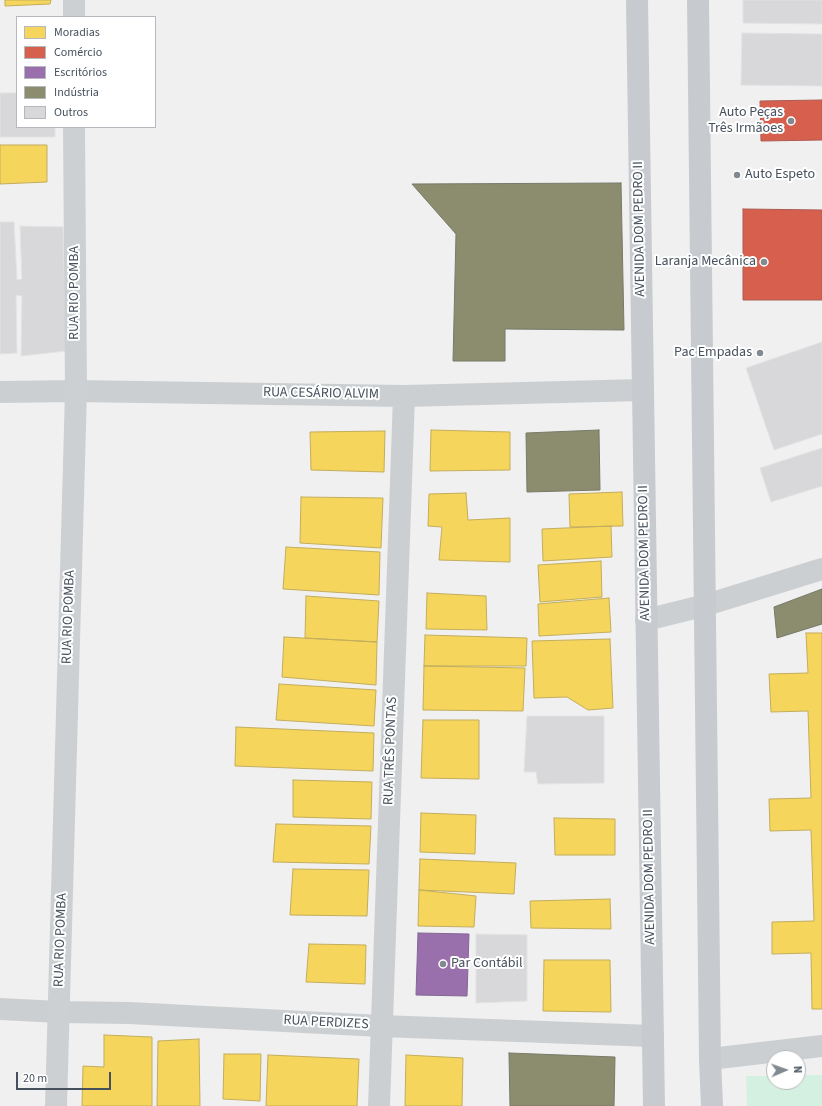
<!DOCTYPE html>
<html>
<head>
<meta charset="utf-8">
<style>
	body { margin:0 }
	#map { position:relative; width:822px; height:1106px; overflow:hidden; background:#f1f0f0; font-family:"Source Sans 3",sans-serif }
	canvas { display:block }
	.legend { position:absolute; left:16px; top:16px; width:140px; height:112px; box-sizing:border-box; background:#fff; border:1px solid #b5b9be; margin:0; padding:5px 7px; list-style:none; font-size:12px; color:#47515d }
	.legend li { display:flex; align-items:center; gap:8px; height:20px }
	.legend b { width:20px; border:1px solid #b5b9be }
	.north { position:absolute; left:766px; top:1050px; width:40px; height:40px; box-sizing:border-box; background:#fff; border:1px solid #b5b9be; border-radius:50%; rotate:88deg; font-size:11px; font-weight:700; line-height:16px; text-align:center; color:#47515d }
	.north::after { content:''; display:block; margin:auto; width:14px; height:18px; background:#828990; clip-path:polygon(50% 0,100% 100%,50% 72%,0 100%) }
	.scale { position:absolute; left:16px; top:1072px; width:95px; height:18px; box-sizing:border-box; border:2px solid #47515d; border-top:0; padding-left:5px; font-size:12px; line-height:14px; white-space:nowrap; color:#47515d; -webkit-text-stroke:3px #fff; paint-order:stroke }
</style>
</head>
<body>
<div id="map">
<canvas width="822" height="1106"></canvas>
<ul class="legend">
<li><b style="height:11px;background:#f6d55c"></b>Moradias</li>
<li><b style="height:11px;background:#d6604d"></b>Comércio</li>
<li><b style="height:11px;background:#9970ab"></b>Escritórios</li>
<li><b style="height:11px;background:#8c8c6e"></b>Indústria</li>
<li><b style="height:11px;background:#d8d8da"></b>Outros</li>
</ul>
<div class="north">N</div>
<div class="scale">20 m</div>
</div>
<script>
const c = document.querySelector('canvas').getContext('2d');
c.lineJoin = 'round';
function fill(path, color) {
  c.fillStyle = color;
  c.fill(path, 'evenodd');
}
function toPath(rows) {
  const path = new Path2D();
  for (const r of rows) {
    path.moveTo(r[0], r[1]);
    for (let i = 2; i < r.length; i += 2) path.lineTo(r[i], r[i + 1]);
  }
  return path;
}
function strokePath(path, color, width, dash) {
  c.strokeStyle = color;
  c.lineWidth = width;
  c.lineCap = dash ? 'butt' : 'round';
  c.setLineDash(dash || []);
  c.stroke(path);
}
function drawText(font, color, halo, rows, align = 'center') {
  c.font = font + ' "Source Sans 3",sans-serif';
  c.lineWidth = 4;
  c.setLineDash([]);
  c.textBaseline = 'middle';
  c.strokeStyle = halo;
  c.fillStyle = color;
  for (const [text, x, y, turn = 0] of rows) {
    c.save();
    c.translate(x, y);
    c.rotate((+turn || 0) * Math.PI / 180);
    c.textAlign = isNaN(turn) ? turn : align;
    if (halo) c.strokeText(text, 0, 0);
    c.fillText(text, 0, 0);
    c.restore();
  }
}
fill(toPath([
	[798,1075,822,1075,822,1106,747,1106,746,1076,774,1076,774,1082,798,1082]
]), '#d4f0e1');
const homes = toPath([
	[5,0,51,0,50,4,5,6,5,0],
	[0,145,47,145,47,182,0,184,0,145],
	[431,430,510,432,510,470,430,471,431,430],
	[385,431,384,472,311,470,310,432,385,431],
	[622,492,623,526,570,527,569,494,622,492],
	[466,493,468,520,510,518,510,562,439,560,442,527,428,526,429,494,466,493],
	[301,497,383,498,381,548,300,543,301,497],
	[611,526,612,557,543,561,542,529,611,526],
	[286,547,380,552,379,595,283,589,286,547],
	[601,561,602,597,540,602,538,565,601,561],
	[427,593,486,596,487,630,426,629,427,593],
	[306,596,379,601,377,642,305,638,306,596],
	[609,598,611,632,539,636,538,604,609,598],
	[806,633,822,633,822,1009,812,1009,811,953,772,954,772,922,814,921,811,830,770,831,769,799,811,798,808,711,771,712,769,674,808,673,806,633],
	[425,635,527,638,526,666,424,666,425,635],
	[284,637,377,642,376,685,282,677,284,637],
	[610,639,613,708,588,710,567,697,534,698,532,641,610,639],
	[424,666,525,668,523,711,423,710,424,666],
	[279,684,376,690,374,726,276,720,279,684],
	[423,720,479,720,479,779,421,778,423,720],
	[236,727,374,733,373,771,235,766,236,727],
	[293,780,372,782,371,819,293,817,293,780],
	[421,813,476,815,475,854,420,852,421,813],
	[554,818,615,819,615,855,555,855,554,818],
	[276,824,371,826,369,864,273,862,276,824],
	[420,859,516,863,514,894,419,890,420,859],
	[293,869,369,870,367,916,290,915,293,869],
	[419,890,476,896,474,927,418,926,419,890],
	[610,899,611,929,531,928,530,901,610,899],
	[309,944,366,945,365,984,306,982,309,944],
	[544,960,610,960,611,1012,543,1011,544,960],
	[104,1035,152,1037,152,1106,82,1106,83,1066,104,1067,104,1035],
	[199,1039,200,1106,157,1106,158,1041,199,1039],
	[224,1054,261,1054,260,1101,223,1099,224,1054],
	[268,1055,359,1059,357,1106,266,1106,268,1055],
	[406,1055,463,1058,462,1106,405,1106,406,1055]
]);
fill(homes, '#f6d55c');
strokePath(homes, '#c2ad5c', 1);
const shops = toPath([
	[822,100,822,140,761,141,760,101,822,100],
	[743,209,822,210,822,300,743,300,743,209]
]);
fill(shops, '#d6604d');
strokePath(shops, '#ab5c52', 1);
const offices = toPath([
	[418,933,469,934,467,996,416,995,418,933]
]);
fill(offices, '#9970ab');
strokePath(offices, '#806794', 1);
const industry = toPath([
	[621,183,624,330,505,329,505,361,453,361,456,234,412,184,621,183],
	[599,430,600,490,527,492,526,433,599,430],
	[822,589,822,624,777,638,774,607,822,589],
	[509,1053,615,1057,614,1106,510,1106,509,1053]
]);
fill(industry, '#8c8c6e');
strokePath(industry, '#777a69', 1);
const building = toPath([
	[743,0,822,0,822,24,743,23,743,0],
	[742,33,822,34,822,86,741,85,742,33],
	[0,93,17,93,17,127,55,127,55,137,0,137,0,93],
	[0,222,14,222,17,280,22,279,20,226,63,227,66,351,21,356,22,296,16,295,17,353,0,354,0,222],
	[822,342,822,434,774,450,746,368,822,342],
	[822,448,822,486,771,502,760,468,822,448],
	[527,716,604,716,604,783,538,784,536,772,524,772,527,716],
	[476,934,527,935,527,1001,476,1003,476,934]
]);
fill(building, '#d8d8da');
strokePath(building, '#e2e2e3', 1);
strokePath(toPath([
	[0,392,76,391,404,396,643,390],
	[379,1106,404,396]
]), '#cccfd1', 22);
strokePath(toPath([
	[646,620,706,605,822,569],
	[0,1009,59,1012,129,1013,381,1026,653,1036],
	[710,1059,822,1046]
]), '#cccfd1', 22);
strokePath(toPath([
	[74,0,74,17],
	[56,1106,76,391,74,127]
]), '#cdd0d3', 22);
strokePath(toPath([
	[637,0,654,1106],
	[698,0,710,1059,712,1106]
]), '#c7cbcf', 22);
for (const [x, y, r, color] of [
	[791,121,4,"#828990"],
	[737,175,4,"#828990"],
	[764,262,4,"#828990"],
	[760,353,4,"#828990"],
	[443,964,4,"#828990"]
]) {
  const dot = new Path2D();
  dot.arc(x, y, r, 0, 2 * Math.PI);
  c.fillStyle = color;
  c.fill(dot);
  strokePath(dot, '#fff', 1.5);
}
drawText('14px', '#47515d', '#fff', [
	["Auto Peças",783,113],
	["Três Irmãoes",783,129],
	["Auto Espeto",745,175,"left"],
	["Laranja Mecânica",756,262],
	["Pac Empadas",752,353],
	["Par Contábil",451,964,"left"]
], 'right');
drawText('14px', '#47515d', '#fff', [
	["AVENIDA DOM PEDRO II",640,229,-91],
	["RUA RIO POMBA",75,293,-90],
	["RUA CESÁRIO ALVIM",321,394,1],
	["AVENIDA DOM PEDRO II",645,553,-91],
	["RUA RIO POMBA",69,617,-88],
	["RUA TRÊS PONTAS",391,751,-88],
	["AVENIDA DOM PEDRO II",650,877,-91],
	["RUA RIO POMBA",61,940,-88],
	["RUA PERDIZES",326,1023,3]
]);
</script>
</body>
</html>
